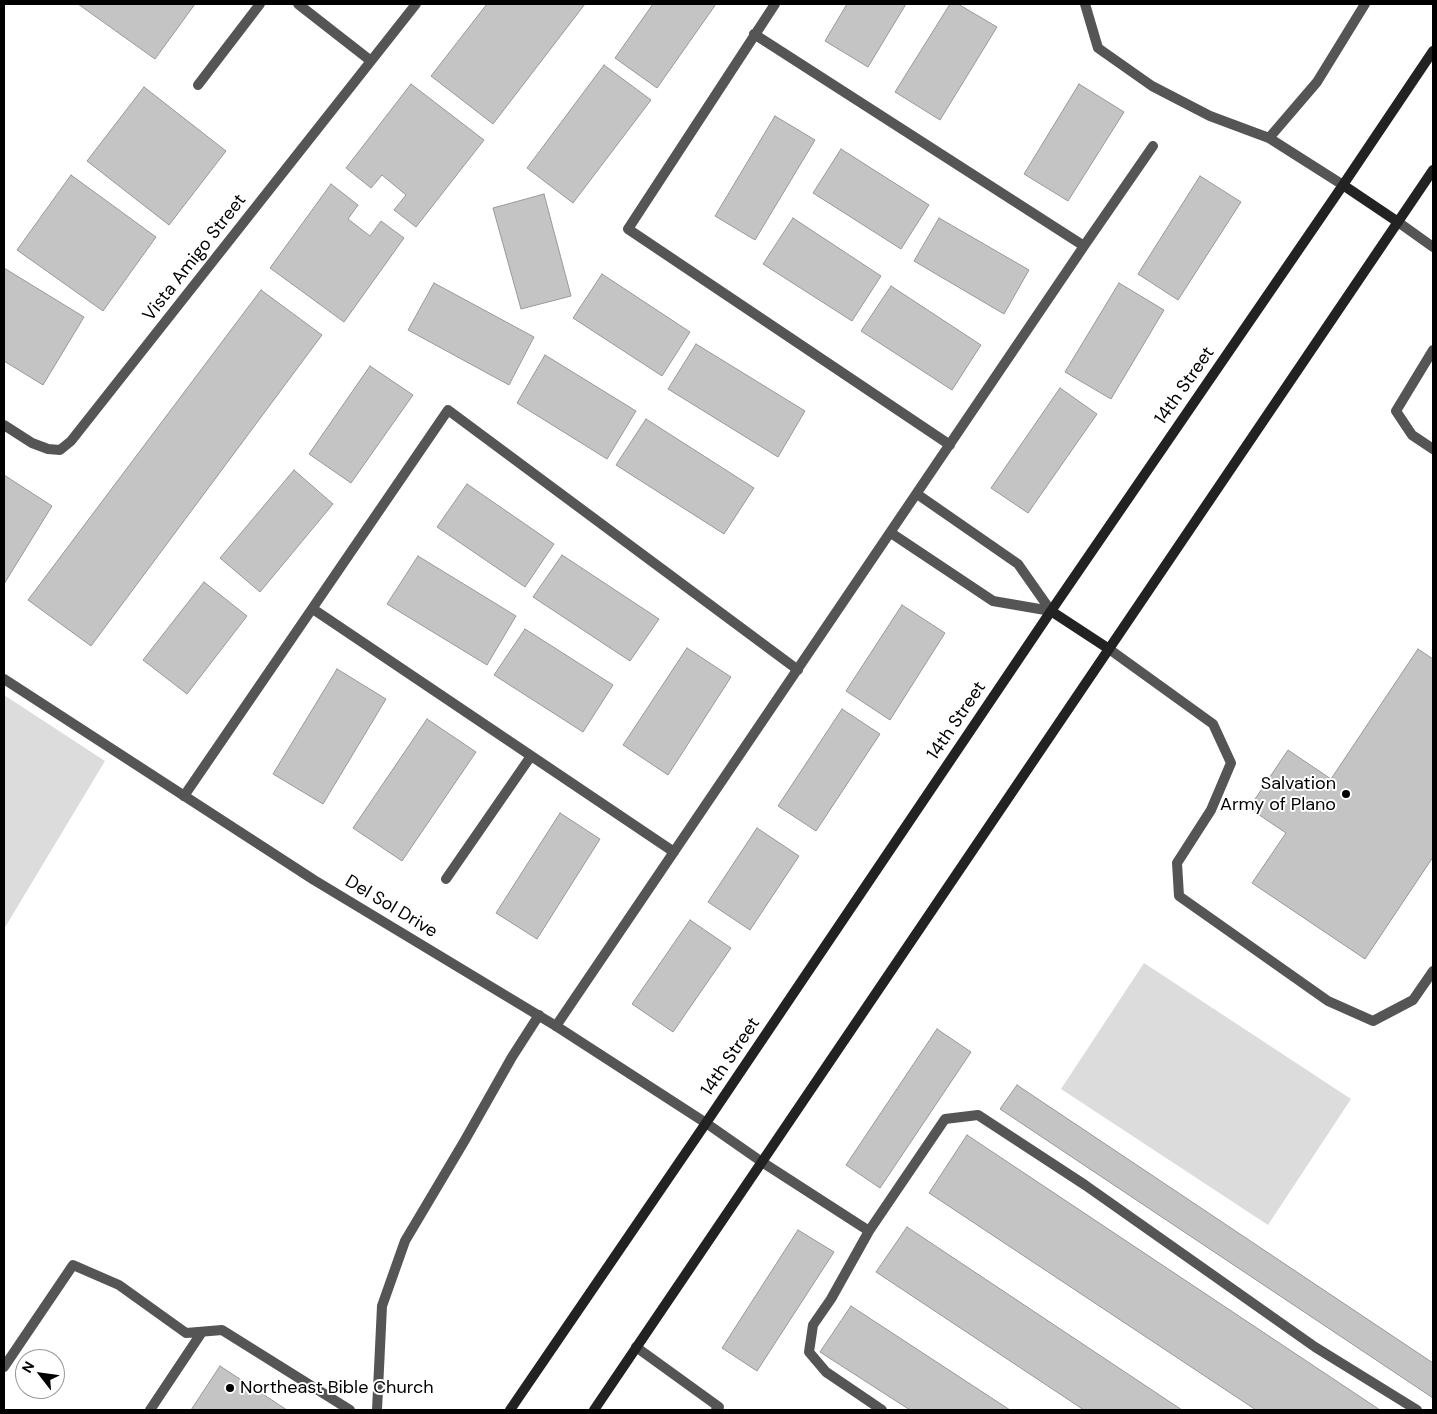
<!DOCTYPE html>
<html>
<head>
<meta charset="utf-8">
<style>
	body { margin:0 }
	#map { position:relative; width:1437px; height:1414px; overflow:hidden; background:#fff; font-family:"DM Sans",sans-serif }
	canvas { display:block }
	.frame { position:absolute; inset:0; border:5px solid #000; pointer-events:none }
	.north { position:absolute; left:15px; top:1349px; width:50px; height:50px; box-sizing:border-box; background:#fff; border:1px solid #999; border-radius:50%; rotate:300deg; font-size:14px; font-weight:700; line-height:20px; text-align:center; color:#000 }
	.north::after { content:''; display:block; margin:auto; width:18px; height:22px; background:#000; clip-path:polygon(50% 0,100% 100%,50% 72%,0 100%) }
</style>
</head>
<body>
<div id="map">
<canvas width="1437" height="1414"></canvas>
<div class="frame"></div>
<div class="north">N</div>
</div>
<script>
const c = document.querySelector('canvas').getContext('2d');
c.lineJoin = 'round';
function fill(path, color) {
  c.fillStyle = color;
  c.fill(path, 'evenodd');
}
function toPath(rows) {
  const path = new Path2D();
  for (const r of rows) {
    path.moveTo(r[0], r[1]);
    for (let i = 2; i < r.length; i += 2) path.lineTo(r[i], r[i + 1]);
  }
  return path;
}
function strokePath(path, color, width, dash) {
  c.strokeStyle = color;
  c.lineWidth = width;
  c.lineCap = dash ? 'butt' : 'round';
  c.setLineDash(dash || []);
  c.stroke(path);
}
function drawText(font, color, halo, rows, align = 'center') {
  c.font = font + ' "DM Sans",sans-serif';
  c.lineWidth = 4;
  c.setLineDash([]);
  c.textBaseline = 'middle';
  c.strokeStyle = halo;
  c.fillStyle = color;
  for (const [text, x, y, turn = 0] of rows) {
    c.save();
    c.translate(x, y);
    c.rotate((+turn || 0) * Math.PI / 180);
    c.textAlign = isNaN(turn) ? turn : align;
    if (halo) c.strokeText(text, 0, 0);
    c.fillText(text, 0, 0);
    c.restore();
  }
}
fill(toPath([
	[4,695,105,761,4,929],
	[1144,963,1351,1099,1268,1225,1061,1089]
]), '#dcdcdc');
const building = toPath([
	[78,4,195,4,155,59,78,4],
	[487,4,585,4,493,124,431,76,487,4],
	[653,4,716,4,657,88,615,58,653,4],
	[847,4,906,4,868,67,825,41,847,4],
	[950,4,958,4,997,27,940,120,895,92,950,4],
	[604,65,651,100,573,203,527,168,604,65],
	[411,84,484,140,416,227,394,210,406,195,382,175,371,188,346,168,411,84],
	[1079,84,1124,112,1068,201,1024,174,1079,84],
	[144,87,226,151,169,225,87,161,144,87],
	[775,116,815,140,755,240,715,216,775,116],
	[841,149,929,205,901,249,813,193,841,149],
	[71,175,156,237,103,311,17,250,71,175],
	[1200,176,1241,202,1178,300,1138,274,1200,176],
	[331,184,358,205,348,219,370,236,381,221,404,238,344,322,270,268,331,184],
	[544,194,571,296,521,309,493,208,544,194],
	[793,218,881,276,852,321,763,264,793,218],
	[939,218,1029,270,1004,314,914,261,939,218],
	[4,268,84,317,43,385,4,361,4,268],
	[602,274,690,332,662,376,573,318,602,274],
	[434,283,534,337,509,385,408,330,434,283],
	[1119,283,1164,310,1111,399,1065,372,1119,283],
	[891,286,981,345,952,390,861,331,891,286],
	[261,290,322,335,91,646,28,600,261,290],
	[696,344,805,411,778,457,668,389,696,344],
	[545,355,636,411,607,459,517,403,545,355],
	[370,366,413,395,351,483,309,454,370,366],
	[1060,388,1097,414,1028,513,991,488,1060,388],
	[646,419,754,488,724,534,616,465,646,419],
	[294,470,333,504,260,592,220,558,294,470],
	[4,475,52,506,4,584,4,475],
	[467,484,554,544,525,587,437,527,467,484],
	[562,555,659,619,630,661,533,597,562,555],
	[418,556,516,616,487,665,387,604,418,556],
	[204,582,247,616,187,694,143,660,204,582],
	[902,605,945,633,890,720,846,691,902,605],
	[525,629,613,685,583,732,494,675,525,629],
	[687,648,731,677,668,775,623,745,687,648],
	[1418,649,1433,659,1433,857,1365,959,1252,883,1286,833,1249,808,1288,750,1331,779,1418,649],
	[337,669,386,699,323,804,273,774,337,669],
	[842,709,880,734,816,831,778,806,842,709],
	[427,719,476,752,402,861,353,828,427,719],
	[560,813,600,839,537,939,496,913,560,813],
	[757,828,799,856,750,930,708,902,757,828],
	[690,920,731,948,673,1032,632,1004,690,920],
	[937,1029,971,1052,880,1188,846,1165,937,1029],
	[1017,1085,1433,1363,1433,1398,1000,1109,1017,1085],
	[967,1135,1380,1410,1256,1410,929,1193,967,1135],
	[907,1227,1182,1410,1084,1410,876,1272,907,1227],
	[798,1230,834,1252,757,1371,722,1348,798,1230],
	[851,1306,1010,1410,910,1410,820,1352,851,1306],
	[220,1366,287,1410,191,1410,220,1366]
]);
fill(building, '#c4c4c4');
strokePath(building, '#999', 1);
strokePath(toPath([
	[298,4,371,61],
	[775,4,628,229,950,445],
	[1085,4,1098,48,1152,86,1210,116,1269,138,1343,185],
	[754,34,1084,246],
	[198,85,260,4],
	[1269,138,1317,82,1365,4],
	[1398,222,1433,247],
	[1433,350,1396,411,1412,435,1433,449],
	[4,425,32,443,48,449,60,450,71,441,416,4],
	[917,494,1018,564,1051,611],
	[891,533,993,601,1051,611],
	[313,609,674,852],
	[1109,649,1213,724,1231,763,1211,810,1177,863,1179,896,1328,1001,1373,1021,1413,1000,1433,971],
	[184,796,448,410,798,670],
	[446,879,531,756],
	[556,1026,1084,246,1153,146],
	[762,1162,869,1231],
	[636,1347,719,1407,716,1410],
	[4,1367,73,1265,119,1285,186,1333,222,1330,350,1410],
	[150,1410,202,1332],
	[377,1410,382,1306,405,1241,465,1140,512,1057,539,1015],
	[882,1410,826,1372,809,1352,813,1325,831,1299,869,1231,945,1119,978,1115,1085,1185,1315,1347,1417,1410]
]), '#555', 10);
strokePath(toPath([
	[4,679,314,880,556,1026,706,1123,762,1162]
]), '#555', 10);
strokePath(toPath([
	[1343,185,1398,222],
	[1051,611,1109,649],
	[510,1410,706,1123,1051,611,1343,185,1433,51],
	[594,1410,1433,170]
]), '#222', 10);
for (const [x, y, r, color] of [
	[1346,794,5,"#000"],
	[230,1388,5,"#000"]
]) {
  const dot = new Path2D();
  dot.arc(x, y, r, 0, 2 * Math.PI);
  c.fillStyle = color;
  c.fill(dot);
  strokePath(dot, '#fff', 2);
}
drawText('18px', '#000', '#fff', [
	["Vista Amigo Street",195,258,-52],
	["14th Street",1185,386,-55],
	["14th Street",957,721,-56],
	["Del Sol Drive",391,907,31],
	["14th Street",731,1057,-56]
]);
drawText('18px', '#000', '#fff', [
	["Salvation",1336,784],
	["Army of Plano",1336,805],
	["Northeast Bible Church",240,1388,"left"]
], 'right');
</script>
</body>
</html>
